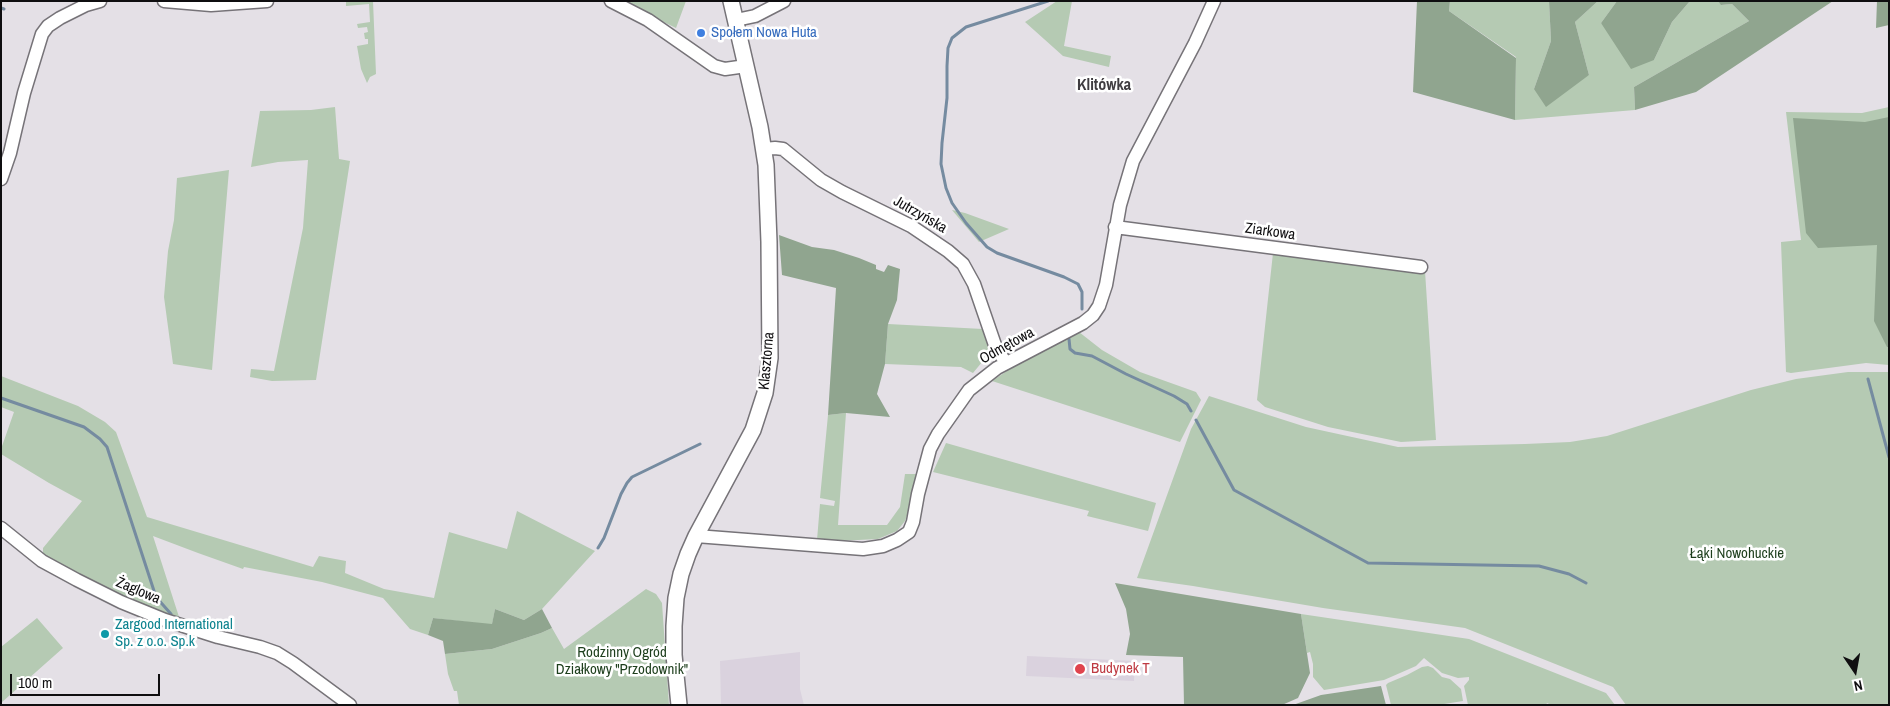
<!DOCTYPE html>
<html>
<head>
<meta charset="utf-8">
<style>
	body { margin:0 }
	#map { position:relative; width:1890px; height:706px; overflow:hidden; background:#e4e0e6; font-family:"Archivo Narrow",sans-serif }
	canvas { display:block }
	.frame { position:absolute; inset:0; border:2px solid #0f0e10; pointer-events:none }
	.north { position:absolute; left:1830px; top:646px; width:50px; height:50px; -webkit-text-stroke:4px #fff; paint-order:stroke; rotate:168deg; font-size:14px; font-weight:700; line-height:20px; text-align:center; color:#0f0e10 }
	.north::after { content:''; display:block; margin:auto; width:18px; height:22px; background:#0f0e10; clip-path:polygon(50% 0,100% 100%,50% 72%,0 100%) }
	.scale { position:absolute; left:10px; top:674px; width:150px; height:22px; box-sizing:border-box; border:2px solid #0f0e10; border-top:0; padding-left:6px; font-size:15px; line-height:18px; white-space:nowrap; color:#0f0e10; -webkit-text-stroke:4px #fff; paint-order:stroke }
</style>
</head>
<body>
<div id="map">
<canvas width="1890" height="706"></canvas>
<div class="frame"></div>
<div class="north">N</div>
<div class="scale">100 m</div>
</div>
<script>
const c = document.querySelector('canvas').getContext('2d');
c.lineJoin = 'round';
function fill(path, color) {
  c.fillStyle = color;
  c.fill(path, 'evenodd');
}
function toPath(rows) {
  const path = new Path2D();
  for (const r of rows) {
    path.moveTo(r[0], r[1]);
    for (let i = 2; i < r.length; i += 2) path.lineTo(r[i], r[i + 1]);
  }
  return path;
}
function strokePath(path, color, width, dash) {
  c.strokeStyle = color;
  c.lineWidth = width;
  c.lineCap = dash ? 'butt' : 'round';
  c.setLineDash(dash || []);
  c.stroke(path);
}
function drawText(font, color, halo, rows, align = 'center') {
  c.font = font + ' "Archivo Narrow",sans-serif';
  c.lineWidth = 5;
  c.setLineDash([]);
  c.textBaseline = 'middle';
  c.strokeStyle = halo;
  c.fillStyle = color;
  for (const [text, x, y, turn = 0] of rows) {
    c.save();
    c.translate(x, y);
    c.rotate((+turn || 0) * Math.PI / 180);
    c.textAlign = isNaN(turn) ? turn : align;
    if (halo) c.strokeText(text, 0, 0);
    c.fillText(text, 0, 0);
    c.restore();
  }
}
fill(toPath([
	[800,652,800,689,804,705,721,705,720,661],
	[1027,656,1135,661,1134,681,1026,676]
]), '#dad2de');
fill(toPath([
	[346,1,373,1,376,74,370,77,367,83,361,69,357,46,368,44,368,39,365,39,364,33,368,32,367,27,358,28,357,24,370,22,369,4,346,6],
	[620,1,686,1,676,28],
	[1057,1,1072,1,1064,46,1111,56,1109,67,1063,56,1025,22],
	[1450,1,1549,1,1551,41,1534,89,1589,75,1575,22,1598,1,1617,1,1601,23,1654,60,1672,22,1690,1,1718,1,1722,5,1732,4,1749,21,1634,87,1635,110,1515,120,1516,57,1449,11],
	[335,107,339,159,350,161,316,380,272,381,250,377,251,369,274,371,303,228,308,160,278,162,251,167,260,111,311,110],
	[1889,107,1889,365,1866,363,1791,373,1786,372,1781,242,1801,240,1786,112,1862,113],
	[229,170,212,370,173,364,164,297,168,251,174,220,177,178],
	[952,210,965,213,1009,229,979,242],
	[1273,253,1425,271,1436,440,1401,442,1328,427,1265,407,1257,400],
	[888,324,983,329,992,350,973,373,961,367,885,364],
	[1079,332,1102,350,1140,372,1196,392,1201,400,1180,442,992,381,1013,367],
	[1848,372,1889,372,1889,705,1626,705,1613,687,1465,628,1323,608,1193,586,1137,578,1191,429,1209,396,1306,427,1398,447,1525,444,1570,442,1607,436,1751,390,1796,379],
	[1,376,78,406,105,422,116,432,147,517,313,567,319,556,346,561,345,573,384,589,434,598,449,532,507,549,517,511,595,551,542,609,524,620,495,609,492,625,433,618,428,635,410,629,383,598,322,582,244,567,243,569,198,553,153,536,180,620,131,601,79,576,43,554,43,548,82,501,49,483,1,454,1,449,14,412,1,407],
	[846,413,838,525,887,525,900,507,905,474,916,474,909,510,905,521,897,531,878,539,838,541,817,540,820,504,834,506,835,501,820,498,828,415],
	[946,443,1156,503,1148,531,1087,516,1089,511,933,472],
	[646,589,656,594,662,603,669,705,459,705,457,691,454,691,448,674,445,654,492,649,541,633,552,628,564,649],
	[1301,614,1469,639,1606,693,1615,705,1551,705,1547,703,1546,705,1468,705,1464,686,1469,680,1469,677,1458,678,1442,673,1424,658,1416,666,1384,680,1324,690,1313,677,1313,664,1310,652,1307,653],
	[37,618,63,648,1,703,1,647],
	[1428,666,1433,668,1442,677,1450,679,1461,689,1463,701,1438,705,1391,705,1386,685,1388,683,1407,675,1422,667]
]), '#b5cab3');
fill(toPath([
	[1417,1,1450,1,1449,11,1516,58,1515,120,1413,92],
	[1549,1,1598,1,1575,22,1589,75,1546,107,1534,89,1551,41],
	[1617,1,1690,1,1672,22,1654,60,1631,69,1601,23],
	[1718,1,1833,1,1696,92,1635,110,1634,87,1749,21,1732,4,1721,5],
	[1877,1,1889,1,1889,25,1876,28],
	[1889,117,1889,347,1887,347,1874,321,1877,245,1818,248,1806,233,1793,118,1865,122],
	[779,235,812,247,834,250,859,258,876,265,876,269,884,272,888,265,900,269,897,300,888,324,885,364,877,394,890,417,846,413,828,415,836,288,782,275],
	[1115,583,1301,614,1310,673,1298,698,1282,705,1184,705,1183,657,1126,655,1130,634,1126,609],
	[495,609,524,620,542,609,552,628,541,633,492,649,445,654,443,641,428,635,433,618,492,624],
	[1381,686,1386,705,1293,705,1321,695]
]), '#90a58f');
strokePath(toPath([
	[1048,1,966,27,952,38,948,48,947,66,947,98,942,143,941,164,946,188,952,203,966,223,987,247,997,253,1064,277,1078,284,1082,292,1082,309],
	[1,8,4,9],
	[1069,339,1070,349,1075,353,1092,356,1126,374,1174,396,1187,404,1191,411],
	[1868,379,1889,457],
	[1,398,84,427,100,439,107,447,156,597,171,614],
	[1196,420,1234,490,1368,563,1539,566,1569,574,1586,583],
	[598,548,604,538,621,494,627,483,632,477,700,444]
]), '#758ba0', 3);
const minor = toPath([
	[164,1,211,5,267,1],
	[611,1,648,20,714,66,725,69,746,66],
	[736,20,755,16,784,1],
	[764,149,775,148,783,149,821,180,842,192,911,226,948,251,963,264,974,284,996,348,1006,363],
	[1,179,10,153,24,93,42,34,48,26,60,18,86,5,100,1],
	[1115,227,1421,267],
	[1,528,42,561,77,580,121,602,165,620,218,637,260,647,277,653,293,663,350,705],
	[696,536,863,549,883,546,897,540,909,532,913,522,918,494,930,449,938,434,969,390,997,368,1083,323,1093,315,1099,306,1106,285,1120,205,1133,161,1195,43,1214,1]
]);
const tertiary = toPath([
	[679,705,674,655,674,626,676,598,681,574,688,554,696,536,753,430,765,393,770,358,769,242,766,165,760,127,731,1]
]);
strokePath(minor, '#767378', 15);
strokePath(tertiary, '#767378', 18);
strokePath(minor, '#fff', 12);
strokePath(tertiary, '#fff', 15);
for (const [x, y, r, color] of [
	[701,33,5,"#3f7fe0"],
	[105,634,5,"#0f9aa8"],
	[1080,669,6,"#e0444e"]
]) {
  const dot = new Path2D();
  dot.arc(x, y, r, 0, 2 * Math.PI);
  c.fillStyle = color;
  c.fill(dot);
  strokePath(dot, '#fff', 2);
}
drawText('15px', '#366cbe', '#fff', [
	["Społem Nowa Huta",711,33]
], 'left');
drawText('15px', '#0f0e10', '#fff', [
	["Jutrzyńska",920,215,30],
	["Ziarkowa",1270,232,8],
	["Odmętowa",1007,346,-29],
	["Klasztorna",767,361,-85],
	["Żaglowa",138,591,23]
]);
drawText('15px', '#1d3e1c', '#fff', [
	["Łąki Nowohuckie",1737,554],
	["Rodzinny Ogród",622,653],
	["Działkowy \"Przodownik\"",622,670]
]);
drawText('15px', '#0d838f', '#fff', [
	["Zargood International",115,625],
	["Sp. z o.o. Sp.k",115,642]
], 'left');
drawText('15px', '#be3a42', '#fff', [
	["Budynek T",1091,669]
], 'left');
drawText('bold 16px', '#403d41', '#fff', [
	["Klitówka",1104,86]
]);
</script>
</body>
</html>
